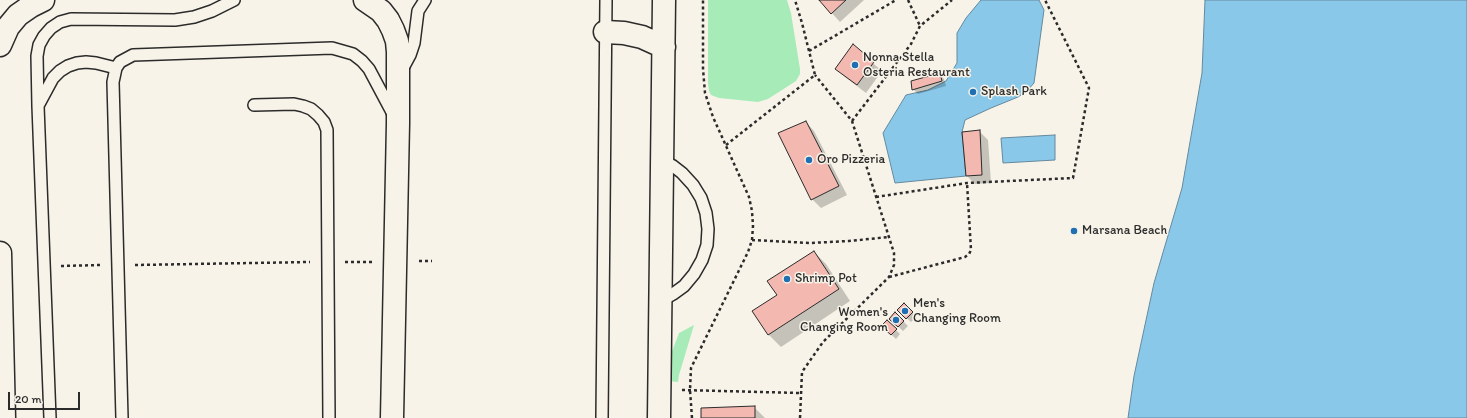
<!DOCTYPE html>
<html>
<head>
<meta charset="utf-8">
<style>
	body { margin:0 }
	#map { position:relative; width:1467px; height:418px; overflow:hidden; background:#f7f3e8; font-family:Itim,sans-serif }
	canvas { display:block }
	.scale { position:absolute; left:8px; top:392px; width:72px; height:18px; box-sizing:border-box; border:2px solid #2b2b2b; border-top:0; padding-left:5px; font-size:12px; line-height:14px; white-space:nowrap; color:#2b2b2b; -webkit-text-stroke:3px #f7f3e8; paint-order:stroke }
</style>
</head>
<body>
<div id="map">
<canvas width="1467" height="418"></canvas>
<div class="scale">20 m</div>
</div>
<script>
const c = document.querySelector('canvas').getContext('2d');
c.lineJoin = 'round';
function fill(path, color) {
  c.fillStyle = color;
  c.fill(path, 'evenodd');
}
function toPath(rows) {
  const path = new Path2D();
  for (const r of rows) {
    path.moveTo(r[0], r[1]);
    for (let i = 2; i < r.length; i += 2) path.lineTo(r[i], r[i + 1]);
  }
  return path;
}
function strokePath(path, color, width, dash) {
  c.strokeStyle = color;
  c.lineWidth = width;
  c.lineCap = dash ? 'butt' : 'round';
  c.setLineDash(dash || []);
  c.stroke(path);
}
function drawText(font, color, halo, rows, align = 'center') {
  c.font = font + ' Itim,sans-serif';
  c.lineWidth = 3;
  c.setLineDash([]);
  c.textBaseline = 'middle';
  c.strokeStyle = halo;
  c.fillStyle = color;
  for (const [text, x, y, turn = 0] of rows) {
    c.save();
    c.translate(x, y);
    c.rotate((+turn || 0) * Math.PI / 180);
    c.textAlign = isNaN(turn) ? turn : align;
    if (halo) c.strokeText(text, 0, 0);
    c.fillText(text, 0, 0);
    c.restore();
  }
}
fill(toPath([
	[708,0,787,0,791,13,800,69,800,74,796,81,768,99,758,102,719,98,711,95,709,91,708,83],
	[694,325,679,375,678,382,668,381,669,368,671,354,679,333]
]), '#a7ecb8');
const water = toPath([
	[981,0,1039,0,1044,10,1034,83,1027,91,1018,97,991,108,965,120,962,132,966,176,895,183,883,133,906,95,928,90,946,81,957,63,957,33,966,18,981,0],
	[1205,0,1467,0,1467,418,1128,418,1134,376,1154,283,1182,188,1202,73,1205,0],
	[1055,135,1055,160,1003,163,1001,138,1055,135]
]);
fill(water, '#8ac8ea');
strokePath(water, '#64899e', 1);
fill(toPath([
	[820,0,864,0,840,22],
	[853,46,882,71,866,93,845,77,836,69],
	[940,74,944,79,946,86,918,94,913,89],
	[806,122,814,131,847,195,821,208,812,199],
	[980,132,988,140,991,183,975,184,966,175],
	[814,252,826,264,850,301,781,347,769,335,754,312,778,296],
	[904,305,917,317,911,322,898,310],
	[895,313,908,326,903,331,890,319],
	[882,326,896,330,900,334,896,339],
	[754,407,765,418,702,418]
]), '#0003');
const building = toPath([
	[819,0,846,0,831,14,819,0],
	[853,44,874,62,857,85,835,69,853,44],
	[940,73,942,81,912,90,911,81,940,73],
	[806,121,839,186,811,200,778,133,806,121],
	[980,130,982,175,966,176,962,132,980,130],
	[814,251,839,289,768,335,752,311,777,295,767,281,814,251],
	[904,303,913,312,906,319,897,310,904,303],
	[895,312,904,321,898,327,889,319,895,312],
	[887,320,897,329,891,335,881,326,887,320],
	[755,406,755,418,701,418,701,408,755,406]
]);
fill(building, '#f3b8b0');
strokePath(building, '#2b2b2b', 1);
const service = toPath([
	[403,68,410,55,414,43,418,11,425,0],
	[39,104,53,78,60,71,68,66,77,63,86,62,96,63,116,68],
	[254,105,294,104,303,106,311,109,318,115,324,122,327,130,329,418],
	[661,301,673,294,684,286,694,274,702,260,707,245,708,229,706,213,701,198,693,185,682,173,673,166,662,160],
	[50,418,38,106,37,56,39,45,44,36,51,28,60,22,71,19,175,20,194,17,212,11,234,0],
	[122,418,113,82,116,68,120,62,133,55,332,48,353,54,362,61,369,69,393,114],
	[602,418,606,0]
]);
const minor = toPath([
	[365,0,381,11,388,20,393,30,397,41,398,52,398,123,392,418],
	[605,32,624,33,642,37,664,47],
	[0,45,8,27,18,15,31,6,43,0],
	[0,253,4,418],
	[659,418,664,0]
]);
strokePath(service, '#2b2b2b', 14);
strokePath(minor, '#2b2b2b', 25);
strokePath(toPath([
	[908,0,920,26],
	[809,51,896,0],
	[852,121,911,44,920,26,952,0],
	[726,145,815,75,802,23,795,0],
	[876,197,967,183,1073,178,1089,88,1045,0],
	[752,240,810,243,849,241,889,237],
	[419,261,432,261],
	[345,262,372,262],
	[135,265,310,262],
	[61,266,100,265],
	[889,277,965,257,969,254,971,250,967,183],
	[682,390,800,393],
	[692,418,690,390,691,368,748,252,752,240,753,226,752,211,749,197,713,117,705,93,703,69,703,0],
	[800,418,802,372,823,342,889,277,894,265,894,253,852,121,815,75]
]), '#2b2b2b', 2.5, [3, 3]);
strokePath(service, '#f7f3e8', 11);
strokePath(minor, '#f7f3e8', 22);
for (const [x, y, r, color] of [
	[855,65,4,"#1f6fb2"],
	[973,92,4,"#1f6fb2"],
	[809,160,4,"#1f6fb2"],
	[1074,231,4,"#1f6fb2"],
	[787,279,4,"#1f6fb2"],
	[905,311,4,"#1f6fb2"],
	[896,320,4,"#1f6fb2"]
]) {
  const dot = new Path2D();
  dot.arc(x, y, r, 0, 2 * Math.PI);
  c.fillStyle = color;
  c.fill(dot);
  strokePath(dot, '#f7f3e8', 1.5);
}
drawText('13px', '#2b2b2b', '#f7f3e8', [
	["Nonna Stella",863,58],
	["Osteria Restaurant",863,73],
	["Splash Park",981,92],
	["Oro Pizzeria",817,160],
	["Marsana Beach",1082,231],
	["Shrimp Pot",795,279],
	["Men's",913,304],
	["Changing Room",913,319],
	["Women's",888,313,"right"],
	["Changing Room",888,328,"right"]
], 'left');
</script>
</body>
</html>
